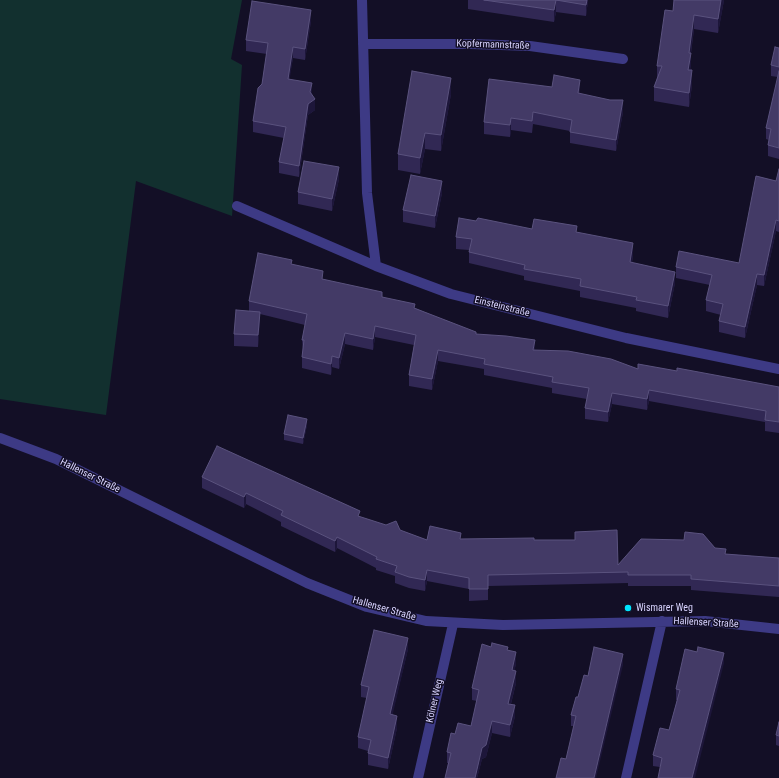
<!DOCTYPE html>
<html>
<head>
<meta charset="utf-8">
<style>
	body { margin:0 }
	canvas { display:block; background:#130f26 }
</style>
</head>
<body>
<canvas width="779" height="778"></canvas>
<script>
const c = document.querySelector('canvas').getContext('2d');
c.lineJoin = 'round';
function fill(path, color) {
  c.fillStyle = color;
  c.fill(path, 'evenodd');
}
function toPath(rows) {
  const path = new Path2D();
  for (const r of rows) {
    path.moveTo(r[0], r[1]);
    for (let i = 2; i < r.length; i += 2) path.lineTo(r[i], r[i + 1]);
  }
  return path;
}
function strokePath(path, color, width, dash) {
  c.strokeStyle = color;
  c.lineWidth = width;
  c.lineCap = dash ? 'butt' : 'round';
  c.setLineDash(dash || []);
  c.stroke(path);
}
function drawText(font, color, halo, rows, align = 'center') {
  c.font = font + ' "Roboto Condensed",sans-serif';
  c.lineWidth = 3;
  c.setLineDash([]);
  c.textBaseline = 'middle';
  c.strokeStyle = halo;
  c.fillStyle = color;
  for (const [text, x, y, turn = 0] of rows) {
    c.save();
    c.translate(x, y);
    c.rotate((+turn || 0) * Math.PI / 180);
    c.textAlign = isNaN(turn) ? turn : align;
    if (halo) c.strokeText(text, 0, 0);
    c.fillText(text, 0, 0);
    c.restore();
  }
}
fill(toPath([
	[0,0,242,0,231,59,242,65,232,216,136,181,106,415,0,399]
]), '#12302f');
strokePath(toPath([
	[362,0,367,193,376,266],
	[363,44,471,44,530,46,623,59],
	[237,206,376,266,451,294,626,338,779,369],
	[0,438,56,459,307,583,367,607,426,621,503,625,705,621,779,629],
	[418,778,453,624],
	[626,778,662,621]
]), '#3d3a85', 10);
fill(toPath([
	[468,0,588,0,586,16,556,12,554,22,468,9],
	[674,0,724,0,718,33,694,29,691,53,690,70,692,85,689,107,654,101,654,87,657,78,657,66,673,11],
	[311,21,305,60,293,58,289,79,312,94,315,110,308,115,299,177,279,173,279,162,284,138,253,132,253,121,262,84,267,54,246,51,246,40],
	[779,48,779,159,768,156,768,145,769,140,766,139,766,128,778,77,771,76,771,65],
	[579,93,623,112,616,151,570,143,570,131,533,124,532,133,511,130,510,137,484,134,484,122],
	[451,94,441,151,425,149,420,174,398,170,398,154],
	[779,169,779,232,776,231,764,286,757,285,745,338,719,332,719,321,721,315,706,311,706,300,710,285,676,278,676,267,739,263,776,181],
	[339,179,332,211,298,204,298,192],
	[442,193,435,228,403,222,403,210],
	[532,229,577,232,633,255,632,263,675,283,668,318,636,311,636,308,580,297,580,291,524,280,524,276,469,263,469,250,456,249,456,237],
	[292,264,323,279,382,297,415,308,476,334,535,350,638,369,677,371,779,387,779,433,765,431,765,422,649,401,647,410,612,404,608,422,585,419,585,408,587,399,552,393,552,388,484,375,484,369,438,361,432,390,409,386,409,375,414,345,375,337,373,350,345,344,339,369,332,367,331,375,302,368,302,357,303,351,302,340,305,325,260,314,258,347,234,346,234,334,249,311,249,301],
	[307,425,303,444,284,440,284,434],
	[202,477,360,517,427,540,461,539,534,540,618,565,715,548,726,554,779,558,779,597,691,590,691,586,628,586,628,583,488,586,488,600,469,601,469,589,427,581,425,591,409,588,395,583,395,576,376,570,376,568,337,548,335,552,281,526,281,522,246,504,244,508,202,488],
	[408,649,392,715,397,728,388,769,368,765,368,751,358,748,358,737,367,698,361,697,361,685],
	[508,650,516,664,514,671,516,683,511,704,515,716,510,737,492,733,486,757,482,759,477,778,445,778,448,763,447,763,447,752,455,734,471,726,477,701,472,700,472,688],
	[724,663,660,767,653,766,653,755,669,730,677,700,676,700,676,689],
	[623,665,574,726,571,726,571,715,578,697,588,676],
	[779,722,779,746,776,745,776,735]
]), '#312854');
fill(toPath([
	[556,0,556,12,554,22,554,10],
	[587,0,588,0,586,16,586,5],
	[721,0,724,0,718,33,718,19],
	[311,10,311,21,305,60,305,49],
	[694,15,694,29,689,65,691,53,691,67,688,84,689,53],
	[293,47,293,58,288,90,288,79],
	[692,70,692,85,689,107,689,93],
	[451,78,451,94,441,151,441,135],
	[580,80,580,91,578,104,578,93],
	[312,83,312,94,315,99,315,110,308,115,299,177,299,166],
	[623,100,623,112,616,151,616,140],
	[511,118,511,130,510,137,510,125],
	[425,133,425,149,420,174,420,158],
	[339,167,339,179,332,211,332,199],
	[442,181,442,193,435,228,435,216],
	[776,220,776,231,764,286,764,275],
	[633,243,633,255,630,273,630,262],
	[675,272,675,283,668,318,668,306],
	[757,274,757,285,745,338,745,327],
	[260,312,260,324,258,347,258,335],
	[375,326,375,337,373,350,373,339],
	[345,333,345,344,339,369,339,358],
	[535,340,535,351,533,350],
	[438,350,438,361,432,390,432,379],
	[332,356,332,367,331,375,331,364],
	[649,390,649,401,647,410,647,399],
	[612,393,612,404,608,422,608,412],
	[307,419,307,425,303,444,303,438],
	[246,493,246,504,244,508,244,497],
	[337,537,337,548,335,552,335,541],
	[427,570,427,581,425,591,425,580],
	[408,638,408,649,390,726,390,714],
	[516,652,516,664,512,682,512,670],
	[724,653,724,663,695,778,692,778],
	[623,654,623,665,596,778,594,778],
	[516,671,516,683,508,715,508,704],
	[515,705,515,716,510,737,510,725],
	[397,716,397,728,388,769,388,758],
	[492,721,492,733,486,757,482,759,477,778,475,778,482,748]
]), '#1d163a');
const building = toPath([
	[484,0,587,0,586,5,556,0,554,10,484,0],
	[674,0,721,0,718,19,694,15,689,53,691,53,688,70,692,70,689,93,654,87,662,66,657,66,665,10,673,11,674,0],
	[252,1,311,10,305,49,293,47,288,79,312,83,310,92,315,99,308,104,299,166,279,162,286,127,253,121,258,88,262,84,268,43,246,40,252,1],
	[775,47,779,48,779,67,771,65,775,47],
	[412,71,451,78,441,135,425,133,420,158,398,154,412,71],
	[779,71,779,148,768,145,771,129,766,128,779,71],
	[554,75,580,80,578,93,610,100,623,100,616,140,570,132,572,120,533,112,532,121,511,118,510,125,484,122,489,79,552,87,554,75],
	[304,161,339,167,332,199,298,192,304,161],
	[779,169,779,221,776,220,764,275,757,274,745,327,719,321,723,304,706,300,712,275,676,267,679,251,739,263,756,176,776,181,779,169],
	[411,175,442,181,435,216,403,210,411,175],
	[459,218,476,221,478,218,532,229,534,219,577,226,576,232,633,243,630,262,675,272,668,306,636,300,637,297,580,286,581,279,524,269,525,265,469,252,472,239,456,237,459,218],
	[258,253,292,260,291,264,323,271,322,279,382,292,382,297,415,304,414,308,476,332,476,334,506,336,535,340,533,350,568,351,611,359,638,369,638,364,677,371,677,368,779,387,779,422,765,420,766,411,649,390,647,399,612,393,608,412,585,408,589,388,552,382,553,377,484,364,485,359,438,350,432,379,409,375,416,335,375,326,373,339,345,333,339,358,332,356,331,364,302,357,304,340,302,340,307,314,249,301,258,253],
	[236,310,260,312,258,335,234,334,236,310],
	[288,415,307,419,303,438,284,434,288,415],
	[217,446,360,511,358,516,386,525,396,521,400,530,427,540,430,526,461,533,460,539,534,538,534,540,575,540,575,532,617,530,618,565,641,539,684,540,685,532,703,534,715,548,726,549,725,554,779,558,779,586,691,579,691,575,628,575,628,572,488,575,488,589,469,589,469,578,427,570,425,580,409,577,395,572,397,566,376,559,377,557,337,537,335,541,281,515,283,511,246,493,244,497,202,477,217,446],
	[374,630,408,638,390,714,397,716,388,758,368,753,371,740,358,737,369,687,361,685,374,630],
	[492,643,508,647,507,650,516,652,512,670,516,671,508,704,515,705,510,725,492,721,486,745,482,748,475,778,445,778,451,753,447,752,451,733,455,734,458,723,471,726,479,690,472,688,482,644,491,647,492,643],
	[594,647,623,654,594,778,556,778,561,758,566,759,576,716,571,715,576,697,578,697,584,675,588,676,594,647],
	[698,647,724,653,692,778,658,778,662,758,653,755,660,728,669,730,680,690,676,689,685,649,697,652,698,647],
	[779,722,779,736,776,735,779,722]
]);
fill(building, '#433a66');
strokePath(building, '#5a527e', 1);
for (const [x, y, r, color] of [
	[628,608,4,"#00e5ff"]
]) {
  const dot = new Path2D();
  dot.arc(x, y, r, 0, 2 * Math.PI);
  c.fillStyle = color;
  c.fill(dot);
  strokePath(dot, '#130f26', 1.5);
}
drawText('10px', '#d9d4ff', '#130f26', [
	["Kopfermannstraße",493,45,2],
	["Einsteinstraße",502,307,14],
	["Hallenser Straße",90,476,26],
	["Hallenser Straße",384,609,16],
	["Hallenser Straße",706,623,3],
	["Kölner Weg",435,701,-77]
]);
drawText('10px', '#d9d4ff', '#130f26', [
	["Wismarer Weg",636,608]
], 'left');
</script>
</body>
</html>
